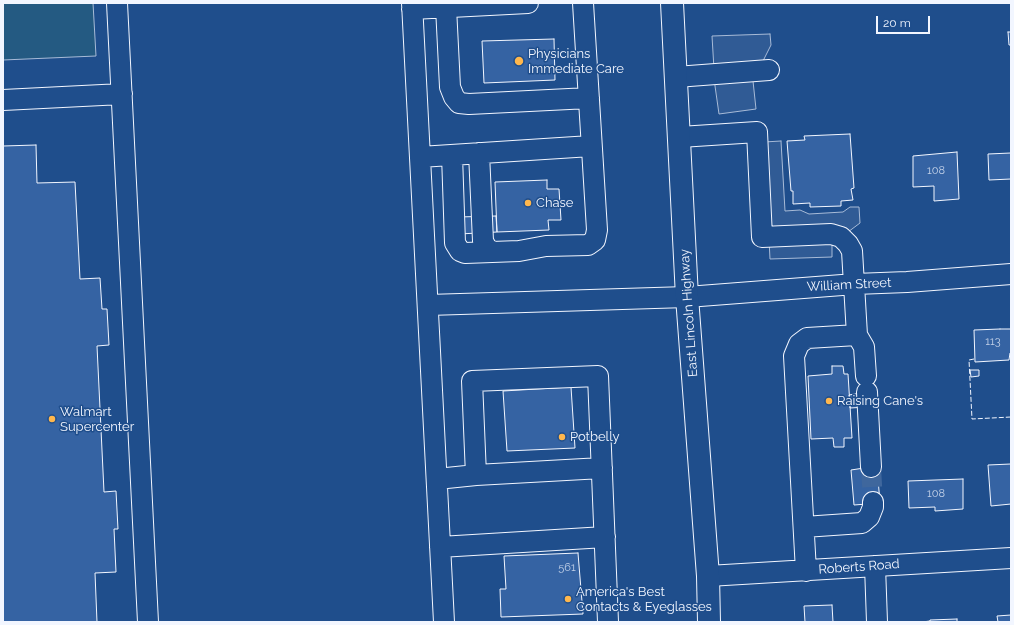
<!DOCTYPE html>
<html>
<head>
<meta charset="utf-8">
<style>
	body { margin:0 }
	#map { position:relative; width:1014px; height:625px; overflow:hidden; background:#1f4e8c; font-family:Raleway,sans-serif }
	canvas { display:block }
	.frame { position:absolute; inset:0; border:4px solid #f2f6ff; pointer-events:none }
	.scale { position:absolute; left:876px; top:16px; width:54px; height:18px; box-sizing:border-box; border:2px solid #f2f6ff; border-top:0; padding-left:5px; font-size:12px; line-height:14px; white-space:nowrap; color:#f2f6ff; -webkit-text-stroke:3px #1f4e8c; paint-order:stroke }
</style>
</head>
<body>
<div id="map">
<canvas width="1014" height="625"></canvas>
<div class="frame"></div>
<div class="scale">20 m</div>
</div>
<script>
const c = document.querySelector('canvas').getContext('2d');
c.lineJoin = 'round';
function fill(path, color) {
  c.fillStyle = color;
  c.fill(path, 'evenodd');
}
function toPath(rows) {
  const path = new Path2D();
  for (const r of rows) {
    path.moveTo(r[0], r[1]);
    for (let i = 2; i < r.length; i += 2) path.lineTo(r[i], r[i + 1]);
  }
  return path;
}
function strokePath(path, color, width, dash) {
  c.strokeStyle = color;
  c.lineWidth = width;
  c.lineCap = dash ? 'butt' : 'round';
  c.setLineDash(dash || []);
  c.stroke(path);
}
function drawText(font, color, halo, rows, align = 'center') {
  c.font = font + ' Raleway,sans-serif';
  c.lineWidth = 3;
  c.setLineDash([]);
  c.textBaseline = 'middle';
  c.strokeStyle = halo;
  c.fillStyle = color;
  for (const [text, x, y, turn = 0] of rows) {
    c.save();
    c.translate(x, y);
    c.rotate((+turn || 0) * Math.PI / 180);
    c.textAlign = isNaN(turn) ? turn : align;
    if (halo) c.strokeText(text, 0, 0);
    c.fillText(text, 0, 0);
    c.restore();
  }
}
const green = toPath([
	[3,3,93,3,96,56,3,60,3,3]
]);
fill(green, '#245a82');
strokePath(green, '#a8bbd7', 1);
const parking = toPath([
	[770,34,771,45,753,81,756,109,719,114,715,86,712,36,770,34],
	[781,141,785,211,800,210,809,214,843,212,850,207,859,207,860,223,832,244,832,257,770,259,764,142,781,141]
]);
fill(parking, '#305b95');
strokePath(parking, '#a8bbd7', 1);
const building = toPath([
	[1008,32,1011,32,1011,45,1009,45,1008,32],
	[554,39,555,80,484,83,482,41,554,39],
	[850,134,854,188,851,189,853,200,841,201,841,206,810,207,810,203,793,204,793,191,791,191,787,141,805,140,804,136,850,134],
	[36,145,37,183,75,182,80,279,100,278,102,309,107,309,109,345,97,346,104,492,116,491,118,529,114,529,116,572,95,573,97,622,3,622,3,146,36,145],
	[957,152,959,199,934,201,934,186,913,187,913,156,957,152],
	[1011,153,1011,179,989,180,988,154,1011,153],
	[547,180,547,189,559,189,561,220,548,220,549,230,497,232,495,182,547,180],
	[496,216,497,232,459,234,458,217,496,216],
	[1000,329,1011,329,1011,353,1010,353,1009,360,975,362,974,330,1000,329],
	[832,366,843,366,844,374,848,374,852,438,844,438,844,447,834,447,833,438,811,439,808,376,832,374,832,366],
	[970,370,979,370,979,376,971,377,970,370],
	[571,387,575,448,507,451,503,391,571,387],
	[867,392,867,407,850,408,849,395,867,392],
	[1011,464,1011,504,991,506,988,465,1011,464],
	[877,466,880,503,854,505,851,470,877,466],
	[963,479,963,509,935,511,935,507,909,508,908,481,963,479],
	[578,553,583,614,501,617,500,589,506,589,504,556,578,553],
	[832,605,833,622,805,622,804,606,832,605],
	[1011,615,1011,622,998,622,997,616,1011,615],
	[957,619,957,622,922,622,930,621,930,620,957,619]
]);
fill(building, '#3563a3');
strokePath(building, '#f2f6ff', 1);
strokePath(toPath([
	[871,467,873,502]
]), '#3f679d', 20, [20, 10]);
const minor = toPath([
	[117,3,148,622],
	[412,3,444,622],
	[446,7,450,87,454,97,459,103,469,104,589,98],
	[412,9,528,3],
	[676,77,769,70],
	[3,100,122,94],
	[680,137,757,132,762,237,831,234,841,237,848,244,852,251,857,335,807,338,799,344,794,356,806,571],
	[479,153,483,241,487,249,494,252],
	[452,155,455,243,460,251,465,253,519,251,546,246,588,245,595,240,597,230,583,3],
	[420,157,591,146],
	[428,305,687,297,855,284,907,282,1011,274],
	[857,335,864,347,866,376],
	[867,392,871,467],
	[476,475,472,381,598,376,608,622],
	[437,479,476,475,602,468],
	[804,527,862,523,869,517,873,507,873,502],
	[440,547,605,537],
	[875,566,877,622],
	[708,576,1011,558]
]);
const major = toPath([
	[672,3,687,297,708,576,709,622]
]);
strokePath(minor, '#f2f6ff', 22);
strokePath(major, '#f2f6ff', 24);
strokePath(minor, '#1f4e8c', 20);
strokePath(major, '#1f4e8c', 22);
strokePath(toPath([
	[974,359,969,360,972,419,1011,417]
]), '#f2f6ff', 1, [5, 2]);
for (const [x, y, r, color] of [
	[519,61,5,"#ffb74d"],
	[528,203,4,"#ffb74d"],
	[829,401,4,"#ffb74d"],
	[52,419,4,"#ffb74d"],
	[562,437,4,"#ffb74d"],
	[568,599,4,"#ffb74d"]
]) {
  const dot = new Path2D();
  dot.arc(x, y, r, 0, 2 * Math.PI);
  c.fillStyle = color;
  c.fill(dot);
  strokePath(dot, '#1f4e8c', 1.5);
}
drawText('11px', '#c3d1e8', null, [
	["108",936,171],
	["113",993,342],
	["108",936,494],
	["561",567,568]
]);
drawText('13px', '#f2f6ff', '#1f4e8c', [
	["Physicians",528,54],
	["Immediate Care",528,69],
	["Chase",536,203],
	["Raising Cane's",837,401],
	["Walmart",60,412],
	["Supercenter",60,427],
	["Potbelly",570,437],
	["America's Best",576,592],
	["Contacts & Eyeglasses",576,607]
], 'left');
drawText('13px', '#f2f6ff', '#1f4e8c', [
	["William Street",849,285,-3],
	["East Lincoln Highway",689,313,-94],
	["Roberts Road",859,567,-4]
]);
</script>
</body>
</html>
